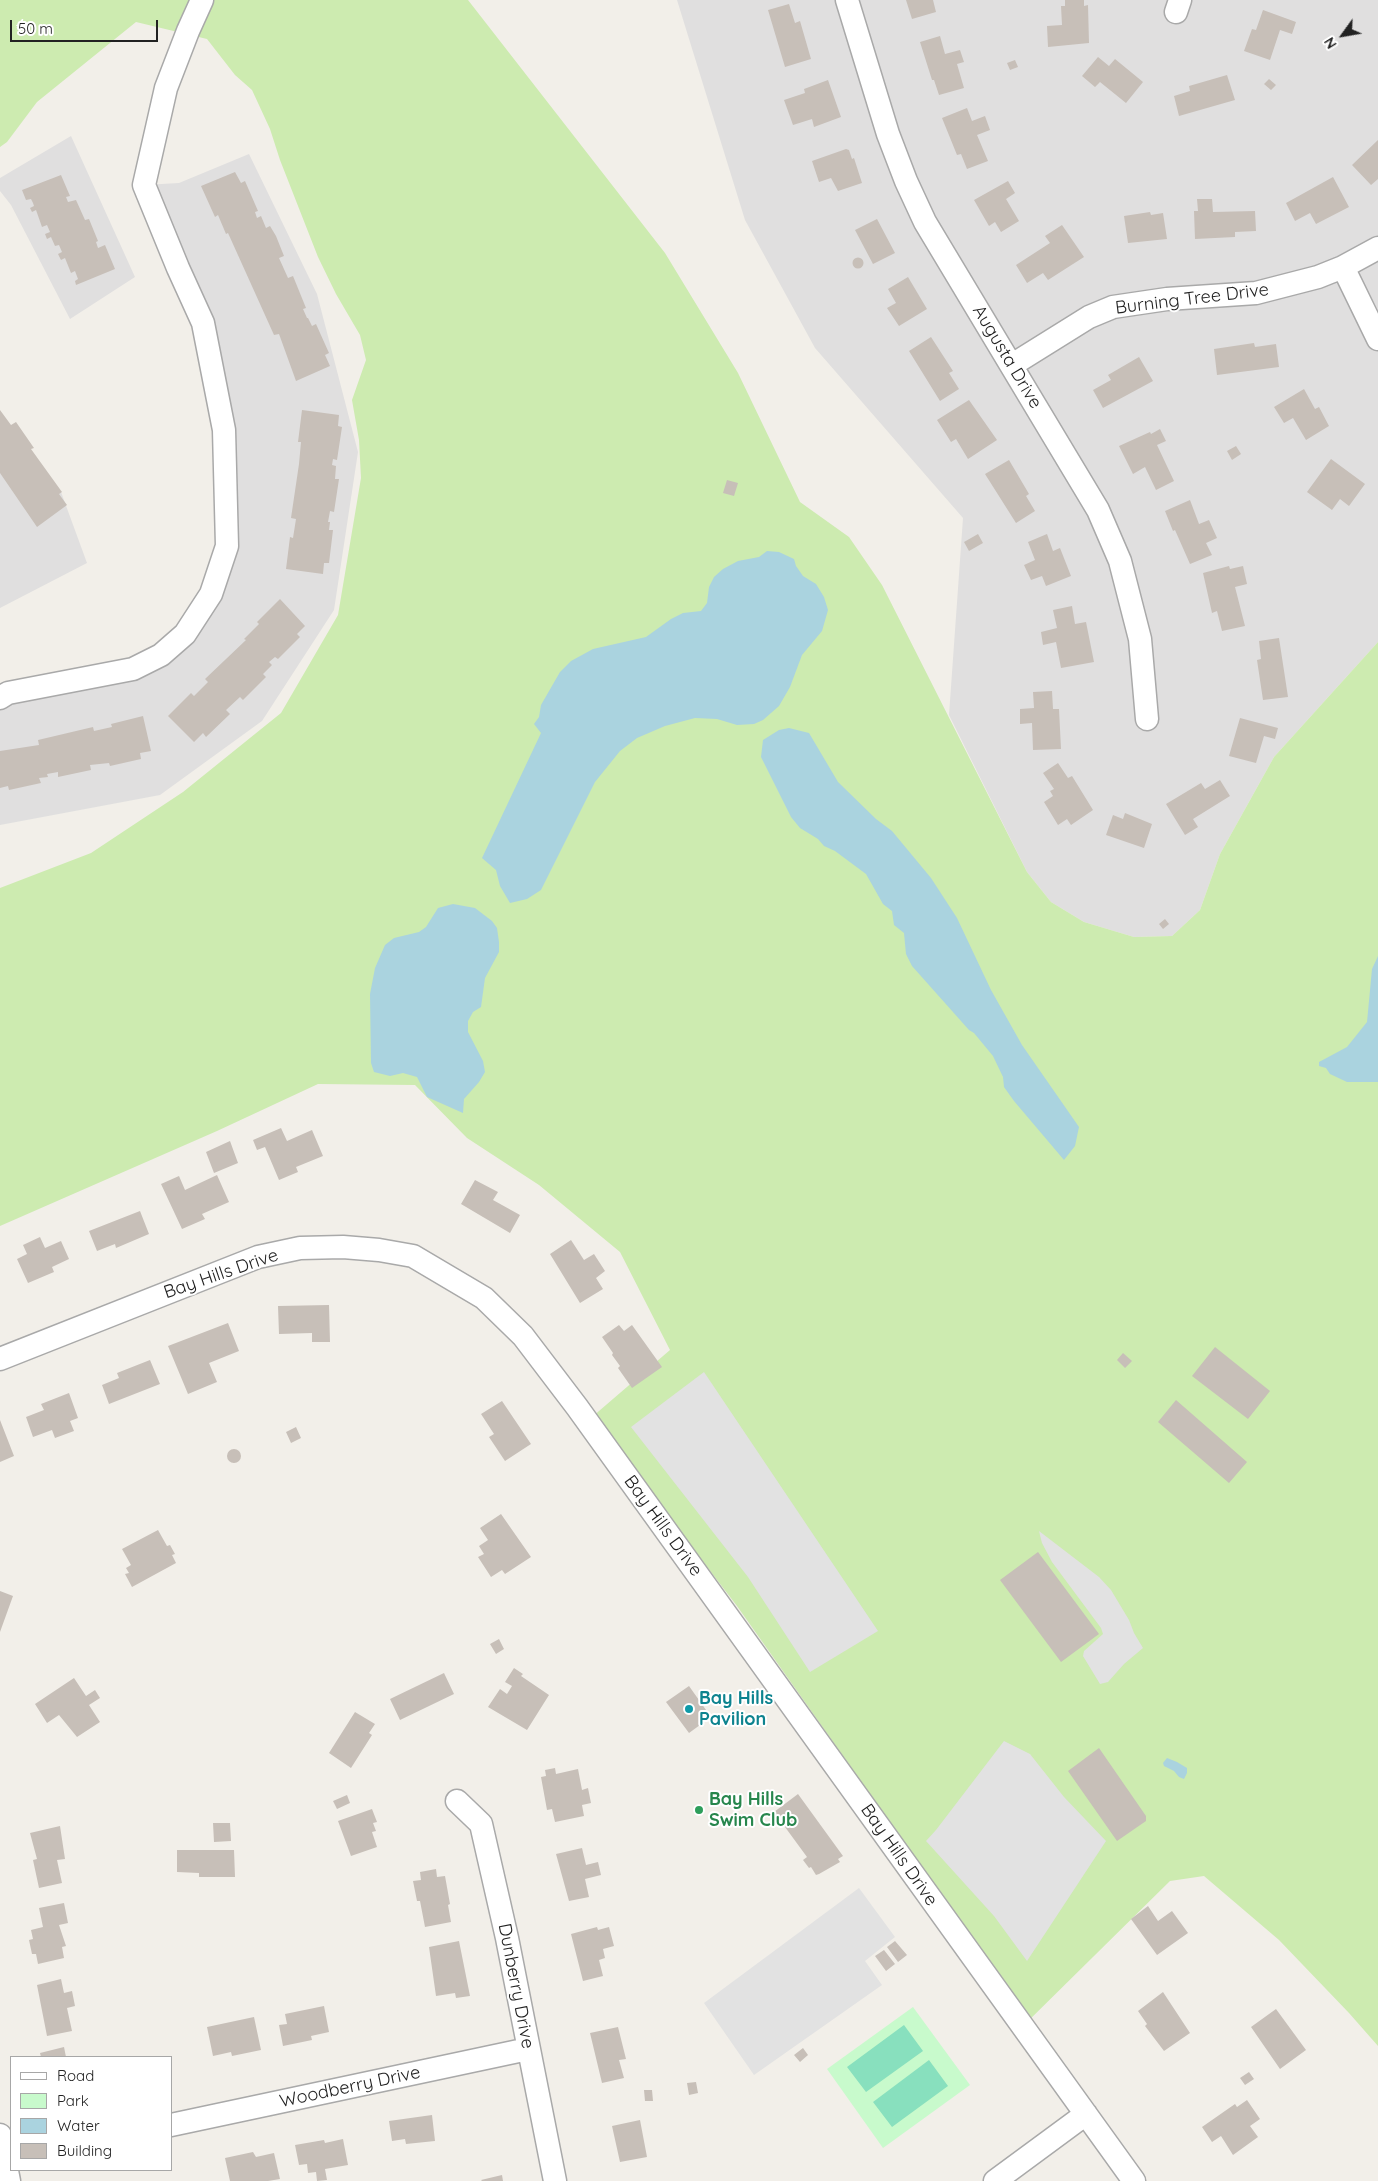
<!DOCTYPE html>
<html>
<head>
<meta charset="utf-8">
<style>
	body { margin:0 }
	#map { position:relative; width:1378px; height:2181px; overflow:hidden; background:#f2efe9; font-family:Quicksand,sans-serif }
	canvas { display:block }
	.legend { position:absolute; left:10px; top:2056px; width:162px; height:115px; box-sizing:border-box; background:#fff; border:1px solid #a7a7a7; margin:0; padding:6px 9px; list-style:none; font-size:15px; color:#222 }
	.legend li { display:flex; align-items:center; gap:10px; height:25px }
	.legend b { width:25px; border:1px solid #a7a7a7 }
	.north { position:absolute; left:1318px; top:10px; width:50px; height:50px; -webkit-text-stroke:4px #fff; paint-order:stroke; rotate:238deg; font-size:14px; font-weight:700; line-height:20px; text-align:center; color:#222 }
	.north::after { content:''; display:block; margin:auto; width:18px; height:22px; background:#222; clip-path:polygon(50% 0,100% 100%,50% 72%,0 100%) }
	.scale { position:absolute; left:10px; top:20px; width:148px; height:22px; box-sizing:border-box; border:2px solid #222; border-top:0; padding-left:6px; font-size:15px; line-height:18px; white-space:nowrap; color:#222; -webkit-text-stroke:4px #fff; paint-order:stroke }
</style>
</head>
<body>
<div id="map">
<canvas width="1378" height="2181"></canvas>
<ul class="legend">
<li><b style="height:6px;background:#fff"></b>Road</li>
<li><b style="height:14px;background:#c8facc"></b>Park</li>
<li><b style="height:14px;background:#aad3df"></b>Water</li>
<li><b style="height:14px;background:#c7bfb8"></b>Building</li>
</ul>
<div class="north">N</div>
<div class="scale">50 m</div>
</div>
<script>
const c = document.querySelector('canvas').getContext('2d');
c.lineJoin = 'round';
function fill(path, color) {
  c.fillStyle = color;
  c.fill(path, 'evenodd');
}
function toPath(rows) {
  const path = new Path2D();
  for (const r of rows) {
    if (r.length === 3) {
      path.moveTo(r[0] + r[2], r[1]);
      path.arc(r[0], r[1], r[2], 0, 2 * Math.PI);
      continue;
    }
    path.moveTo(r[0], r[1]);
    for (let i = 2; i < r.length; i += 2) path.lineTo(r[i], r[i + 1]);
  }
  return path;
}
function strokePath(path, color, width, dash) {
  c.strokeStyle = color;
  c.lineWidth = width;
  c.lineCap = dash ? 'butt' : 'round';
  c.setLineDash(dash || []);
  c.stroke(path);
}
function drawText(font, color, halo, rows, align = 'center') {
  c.font = font + ' Quicksand,sans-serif';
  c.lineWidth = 4;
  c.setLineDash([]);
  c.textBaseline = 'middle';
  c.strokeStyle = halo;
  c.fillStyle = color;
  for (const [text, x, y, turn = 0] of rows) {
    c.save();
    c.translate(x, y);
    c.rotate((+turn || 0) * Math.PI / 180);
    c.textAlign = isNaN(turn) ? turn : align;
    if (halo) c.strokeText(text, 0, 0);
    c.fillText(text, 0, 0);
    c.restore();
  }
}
fill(toPath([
	[677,0,1378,0,1378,642,1274,757,1220,854,1200,910,1172,936,1134,937,1084,922,1051,902,1027,872,949,715,963,518,815,348,745,220],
	[71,136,135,277,70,319,11,205,0,191,0,178],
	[249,154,317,294,358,452,334,610,262,721,160,795,0,825,0,698,133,669,185,634,227,546,203,323,144,185,179,183],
	[0,413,61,492,87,563,0,608]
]), '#e0dfdf');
fill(toPath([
	[0,0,468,0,665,253,738,373,800,502,849,537,882,585,1027,872,1051,902,1084,922,1134,937,1172,936,1200,910,1220,854,1274,757,1378,642,1378,2046,1349,2013,1279,1940,1204,1876,1170,1881,1017,2032,943,1918,879,1807,737,1606,592,1417,670,1350,620,1252,539,1185,467,1138,415,1085,318,1084,217,1131,0,1226,0,888,91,853,183,792,281,713,338,615,361,478,359,440,352,400,366,360,360,335,336,294,318,257,280,160,270,129,252,90,235,75,207,39,136,22,37,102,7,142,0,147]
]), '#cdebb0');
fill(toPath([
	[913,2007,970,2085,883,2148,827,2069]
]), '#c8facc');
fill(toPath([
	[904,2025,923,2051,866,2092,847,2067],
	[929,2060,948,2086,892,2127,873,2102]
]), '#88e0be');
fill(toPath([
	[704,1372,878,1631,810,1672,748,1577,631,1427],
	[1039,1531,1099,1577,1111,1590,1129,1620,1134,1633,1143,1648,1124,1664,1108,1682,1100,1684,1083,1656,1084,1651,1103,1634,1101,1628,1052,1562,1042,1543],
	[1004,1741,1030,1754,1064,1797,1106,1841,1027,1961,994,1916,926,1841,936,1830],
	[859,1888,895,1937,865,1961,882,1985,754,2075,704,2003]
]), '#e2e2e2');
fill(toPath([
	[767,551,779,552,794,559,796,566,803,576,816,584,824,597,828,610,822,631,802,655,790,687,779,706,763,720,754,724,737,725,717,719,695,718,665,726,637,738,620,751,595,782,541,890,527,899,510,903,500,886,496,870,482,858,541,733,534,724,539,717,541,705,560,672,571,661,593,649,646,637,671,619,683,613,701,611,707,603,709,587,714,577,723,569,738,561,759,557],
	[789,728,809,733,838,782,876,819,892,831,931,878,957,918,991,990,1022,1045,1079,1127,1075,1146,1064,1160,1014,1101,1004,1087,1003,1077,993,1056,974,1033,969,1030,912,966,906,954,904,933,894,925,892,911,883,904,866,874,835,851,824,846,818,839,800,828,791,817,761,757,763,740,779,730],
	[453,904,475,908,492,921,497,928,499,942,499,952,485,978,481,1007,473,1012,468,1021,468,1032,483,1061,485,1072,479,1082,464,1099,463,1113,427,1097,417,1077,403,1073,390,1076,374,1072,371,1063,370,994,375,968,385,945,394,938,419,932,426,927,438,908],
	[1378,956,1378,1082,1347,1082,1330,1074,1326,1068,1319,1066,1319,1062,1347,1047,1367,1022,1372,969],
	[1167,1758,1177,1762,1187,1768,1187,1773,1184,1779,1179,1777,1174,1771,1164,1766,1163,1763]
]), '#aad3df');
fill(toPath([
	[906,0,933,0,936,12,912,19],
	[1065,0,1084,0,1084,6,1088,5,1089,43,1048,47,1047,26,1062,25,1061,6,1065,6],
	[789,4,795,23,800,21,811,59,785,67,768,10],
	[1263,10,1296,22,1292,34,1280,30,1270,60,1244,51,1252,29,1256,30],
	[940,36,945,54,960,50,964,62,957,64,964,88,939,95,934,80,932,80,920,42],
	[1098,57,1109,66,1115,59,1143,82,1126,103,1100,82,1095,87,1082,76],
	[1015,60,1018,67,1010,70,1007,63],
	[1227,75,1235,100,1179,116,1174,96,1190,91,1189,86],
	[1269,79,1276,85,1271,90,1264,84],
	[828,80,841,117,814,127,812,119,793,125,784,100,805,93,804,89],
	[967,108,972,121,985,116,990,130,977,135,988,161,967,169,961,154,957,155,942,118],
	[1378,140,1378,179,1371,185,1352,165],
	[846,149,849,150,852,159,854,158,862,183,838,191,831,178,819,182,812,161],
	[235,172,241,183,245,181,258,211,255,212,257,218,261,216,266,228,270,226,276,236,284,256,279,258,288,278,293,276,306,308,303,309,307,318,308,318,312,326,316,324,329,353,325,355,330,366,296,381,279,334,274,335,228,233,226,234,218,215,215,217,201,186],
	[61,175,70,196,66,197,68,202,76,200,85,220,89,219,98,241,96,242,98,248,105,245,115,269,76,285,75,281,78,279,75,271,71,273,65,258,61,260,58,254,62,252,59,245,55,246,51,237,47,239,45,234,50,232,47,225,42,227,36,210,32,212,30,208,34,206,33,203,31,199,26,200,22,190],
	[1333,177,1349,207,1316,224,1310,213,1295,221,1286,203],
	[1008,181,1015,193,1006,199,1019,221,1001,232,995,222,989,226,974,200],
	[1197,199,1212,199,1213,212,1255,211,1256,231,1235,232,1235,237,1195,239,1194,211,1198,211],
	[1150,212,1151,215,1163,213,1167,239,1128,243,1124,216],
	[877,219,895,253,873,264,855,230],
	[1062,225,1084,257,1048,280,1043,273,1027,283,1016,265,1050,243,1045,236],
	[858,263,5.5],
	[908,277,927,309,899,326,887,308,896,303,888,289],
	[931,337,953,371,949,373,959,389,940,401,909,351],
	[1254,343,1255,347,1276,344,1279,367,1217,375,1214,349],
	[1139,357,1153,381,1103,408,1093,390,1111,380,1108,375],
	[1304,389,1315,409,1319,407,1329,426,1306,440,1293,418,1284,423,1274,407],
	[969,400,997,440,968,459,956,439,951,442,937,420],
	[0,410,11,425,16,422,34,448,31,449,62,492,59,494,67,505,37,527,0,473],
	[302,410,339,415,338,426,342,427,337,460,333,459,332,465,336,466,335,479,339,479,334,512,330,511,328,522,330,522,329,530,333,530,329,563,324,563,323,574,286,569,290,537,293,538,296,519,291,518,299,464,301,442,298,442],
	[1160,429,1166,441,1157,445,1174,481,1156,490,1145,467,1133,474,1119,446,1150,432,1151,434],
	[1236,446,1241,454,1232,460,1227,451],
	[1331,459,1365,484,1349,506,1340,499,1332,510,1307,492],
	[1009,460,1029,494,1026,496,1035,511,1016,523,985,474],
	[727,480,738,483,734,496,723,493],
	[1190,500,1199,524,1209,520,1217,538,1206,543,1212,555,1190,564,1175,530,1173,531,1165,511],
	[978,534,983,543,969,551,964,542],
	[1047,534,1053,551,1060,548,1071,576,1046,586,1042,576,1031,580,1024,565,1035,560,1028,542],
	[1229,566,1230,569,1243,566,1247,584,1235,587,1245,626,1222,631,1217,611,1212,613,1203,573],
	[280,599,305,626,297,634,300,637,278,659,275,657,269,662,272,665,263,674,266,677,243,700,240,697,226,710,230,714,206,737,203,733,194,742,168,716,191,693,194,696,208,682,205,679,246,640,244,639,259,624,257,622],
	[1072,606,1075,624,1086,622,1094,662,1061,668,1056,642,1043,645,1041,632,1057,628,1053,610],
	[1279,638,1288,697,1263,700,1257,660,1261,659,1259,641],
	[1052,691,1053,709,1059,709,1061,749,1033,750,1032,723,1020,724,1020,709,1034,708,1033,692],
	[143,716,151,751,140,753,141,759,110,766,109,763,90,765,91,770,58,777,58,772,47,774,48,777,39,778,41,783,9,790,8,786,0,788,0,751,39,745,38,740,93,727,94,731,112,727,111,724],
	[1240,718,1278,728,1275,739,1264,736,1256,763,1229,756],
	[1058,763,1068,778,1072,776,1093,810,1071,825,1067,819,1058,825,1044,802,1053,796,1050,791,1054,789,1043,773],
	[1220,780,1230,796,1193,819,1198,827,1185,835,1166,804,1201,783,1205,789],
	[1125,813,1152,824,1144,848,1106,835,1113,815,1123,819],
	[1165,919,1169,924,1163,929,1159,924],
	[281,1128,287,1141,312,1130,323,1156,296,1167,298,1172,279,1180,265,1147,257,1150,253,1140],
	[230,1141,238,1163,214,1173,206,1152],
	[217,1175,229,1202,202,1214,205,1219,182,1229,161,1184,179,1176,185,1190],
	[475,1180,498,1192,493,1200,520,1215,510,1233,461,1204],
	[140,1211,149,1234,116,1248,115,1244,97,1251,89,1231],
	[40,1237,45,1248,61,1241,69,1259,52,1267,54,1272,28,1283,17,1259,27,1254,23,1245],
	[571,1240,584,1260,594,1254,605,1271,596,1278,603,1289,580,1303,550,1254],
	[329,1305,330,1342,312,1342,312,1333,279,1334,278,1306],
	[228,1323,239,1351,209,1363,217,1382,188,1394,168,1346],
	[619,1325,624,1331,632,1325,662,1367,632,1388,618,1368,620,1366,612,1355,613,1353,602,1337],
	[1215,1347,1270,1391,1248,1419,1192,1376],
	[1123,1353,1132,1361,1125,1368,1117,1360],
	[150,1360,160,1384,109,1404,102,1385,119,1378,117,1373],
	[69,1393,78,1418,70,1421,74,1431,55,1438,52,1430,33,1437,26,1417,44,1410,41,1404],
	[1176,1400,1247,1462,1229,1483,1158,1422],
	[502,1401,531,1444,505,1461,489,1437,494,1434,481,1414],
	[0,1420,14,1456,0,1462],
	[296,1427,301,1438,291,1443,286,1432],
	[234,1456,7],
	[501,1514,531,1557,505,1574,502,1570,491,1577,478,1557,484,1554,479,1546,488,1540,480,1528],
	[158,1530,167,1546,170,1545,175,1554,172,1555,176,1563,132,1587,125,1574,129,1573,126,1568,131,1565,122,1549],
	[1038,1552,1099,1634,1061,1662,1000,1580],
	[0,1591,13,1596,0,1632],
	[499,1639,504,1649,496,1654,490,1644],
	[514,1668,523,1674,521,1676,549,1695,527,1730,488,1707,500,1689,507,1694,512,1686,505,1682],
	[444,1673,454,1694,400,1720,390,1699],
	[74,1678,86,1696,95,1690,100,1698,89,1705,100,1722,77,1737,59,1715,47,1723,35,1704],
	[689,1686,711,1717,689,1733,666,1702],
	[355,1712,375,1724,369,1733,372,1735,351,1768,329,1753],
	[1099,1748,1146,1816,1146,1821,1117,1841,1068,1771],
	[555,1768,556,1774,578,1769,582,1790,588,1788,591,1803,582,1805,584,1816,555,1822,552,1809,547,1810,541,1777,546,1776,545,1770],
	[798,1794,843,1856,838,1859,840,1862,819,1874,816,1875,811,1867,809,1868,803,1860,807,1857,774,1812],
	[347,1795,350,1803,337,1809,333,1801],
	[372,1809,377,1822,373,1823,376,1831,372,1832,377,1847,351,1856,338,1821],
	[213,1823,230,1823,231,1841,214,1842],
	[60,1826,65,1859,57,1860,62,1883,39,1888,33,1860,37,1859,30,1833],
	[582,1848,586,1865,598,1862,601,1875,585,1879,589,1897,569,1901,556,1854],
	[177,1850,234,1850,235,1877,199,1877,199,1873,177,1872],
	[436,1869,437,1877,445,1876,450,1904,448,1905,451,1922,425,1927,420,1901,417,1901,413,1881,421,1880,420,1872],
	[64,1903,68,1923,59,1925,66,1946,62,1947,64,1958,38,1964,36,1954,32,1954,29,1940,33,1939,31,1930,43,1927,39,1908],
	[1148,1906,1158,1921,1172,1911,1188,1933,1157,1955,1131,1919],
	[597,1927,598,1930,609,1927,614,1946,603,1949,605,1958,599,1960,603,1976,583,1981,571,1934],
	[459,1941,470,1996,456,1998,455,1993,436,1996,429,1947],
	[895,1941,907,1955,898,1962,887,1947],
	[884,1950,895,1964,886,1971,875,1956],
	[61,1979,64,1993,72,1991,75,2006,67,2008,72,2031,47,2036,37,1985],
	[1163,1992,1190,2033,1164,2051,1145,2026,1147,2024,1138,2011],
	[324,2006,329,2032,311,2036,312,2040,283,2046,279,2025,287,2024,285,2014],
	[1276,2009,1306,2050,1280,2069,1251,2027],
	[254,2017,261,2050,232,2056,231,2052,213,2056,207,2027],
	[618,2027,626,2059,619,2060,624,2078,602,2083,590,2033],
	[64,2047,66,2057,41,2057,40,2053],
	[803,2048,808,2055,800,2062,794,2055],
	[1249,2072,1254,2079,1245,2085,1240,2078],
	[696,2082,698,2093,689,2095,687,2083],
	[644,2090,652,2090,653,2101,645,2101],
	[1247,2100,1260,2119,1250,2126,1258,2137,1233,2155,1221,2136,1212,2142,1202,2127,1235,2104,1237,2107],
	[432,2115,435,2141,406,2144,405,2139,392,2141,389,2121],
	[640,2120,647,2157,620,2162,612,2126],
	[343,2139,348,2165,325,2169,327,2180,317,2181,316,2172,308,2173,307,2164,299,2165,295,2145,324,2140,325,2143],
	[253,2152,256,2157,274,2153,280,2179,268,2181,230,2181,225,2158],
	[502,2175,503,2181,482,2181,481,2180]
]), '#c7bfb8');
const street = toPath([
	[847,0,888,134,906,181,925,222,1098,510,1120,561,1140,639,1147,719],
	[1176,12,1180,0],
	[1343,267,1378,339],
	[1012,365,1089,317,1113,307,1167,299,1256,293,1318,277,1343,267,1378,248],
	[0,698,8,693,133,669,161,655,185,634,211,594,227,546,224,430,203,323,178,268,144,185,166,88,188,31,202,0],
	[0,1359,258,1257,300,1248,343,1247,379,1250,413,1256,484,1298,523,1336,577,1407,1134,2181],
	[457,1801,481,1824,507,1938,555,2181],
	[171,2125,528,2049],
	[0,2135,9,2181],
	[995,2181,1086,2114]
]);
strokePath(street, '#a9a9a9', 25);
strokePath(street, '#fff', 22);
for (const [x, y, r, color] of [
	[689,1709,5,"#0f9aa8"],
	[699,1810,5,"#2e9e5b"]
]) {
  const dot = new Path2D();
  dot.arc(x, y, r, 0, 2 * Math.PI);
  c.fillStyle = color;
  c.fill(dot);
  strokePath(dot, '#fff', 2);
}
drawText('18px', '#222', '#fff', [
	["Burning Tree Drive",1192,299,-7],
	["Augusta Drive",1007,357,59],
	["Bay Hills Drive",221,1274,-19],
	["Bay Hills Drive",663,1526,54],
	["Bay Hills Drive",899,1855,55],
	["Dunberry Drive",516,1986,79],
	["Woodberry Drive",350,2087,-12]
]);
drawText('bold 18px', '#0d838f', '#fff', [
	["Bay Hills",699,1699],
	["Pavilion",699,1720]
], 'left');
drawText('bold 18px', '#27864d', '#fff', [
	["Bay Hills",709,1800],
	["Swim Club",709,1821]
], 'left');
</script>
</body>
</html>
